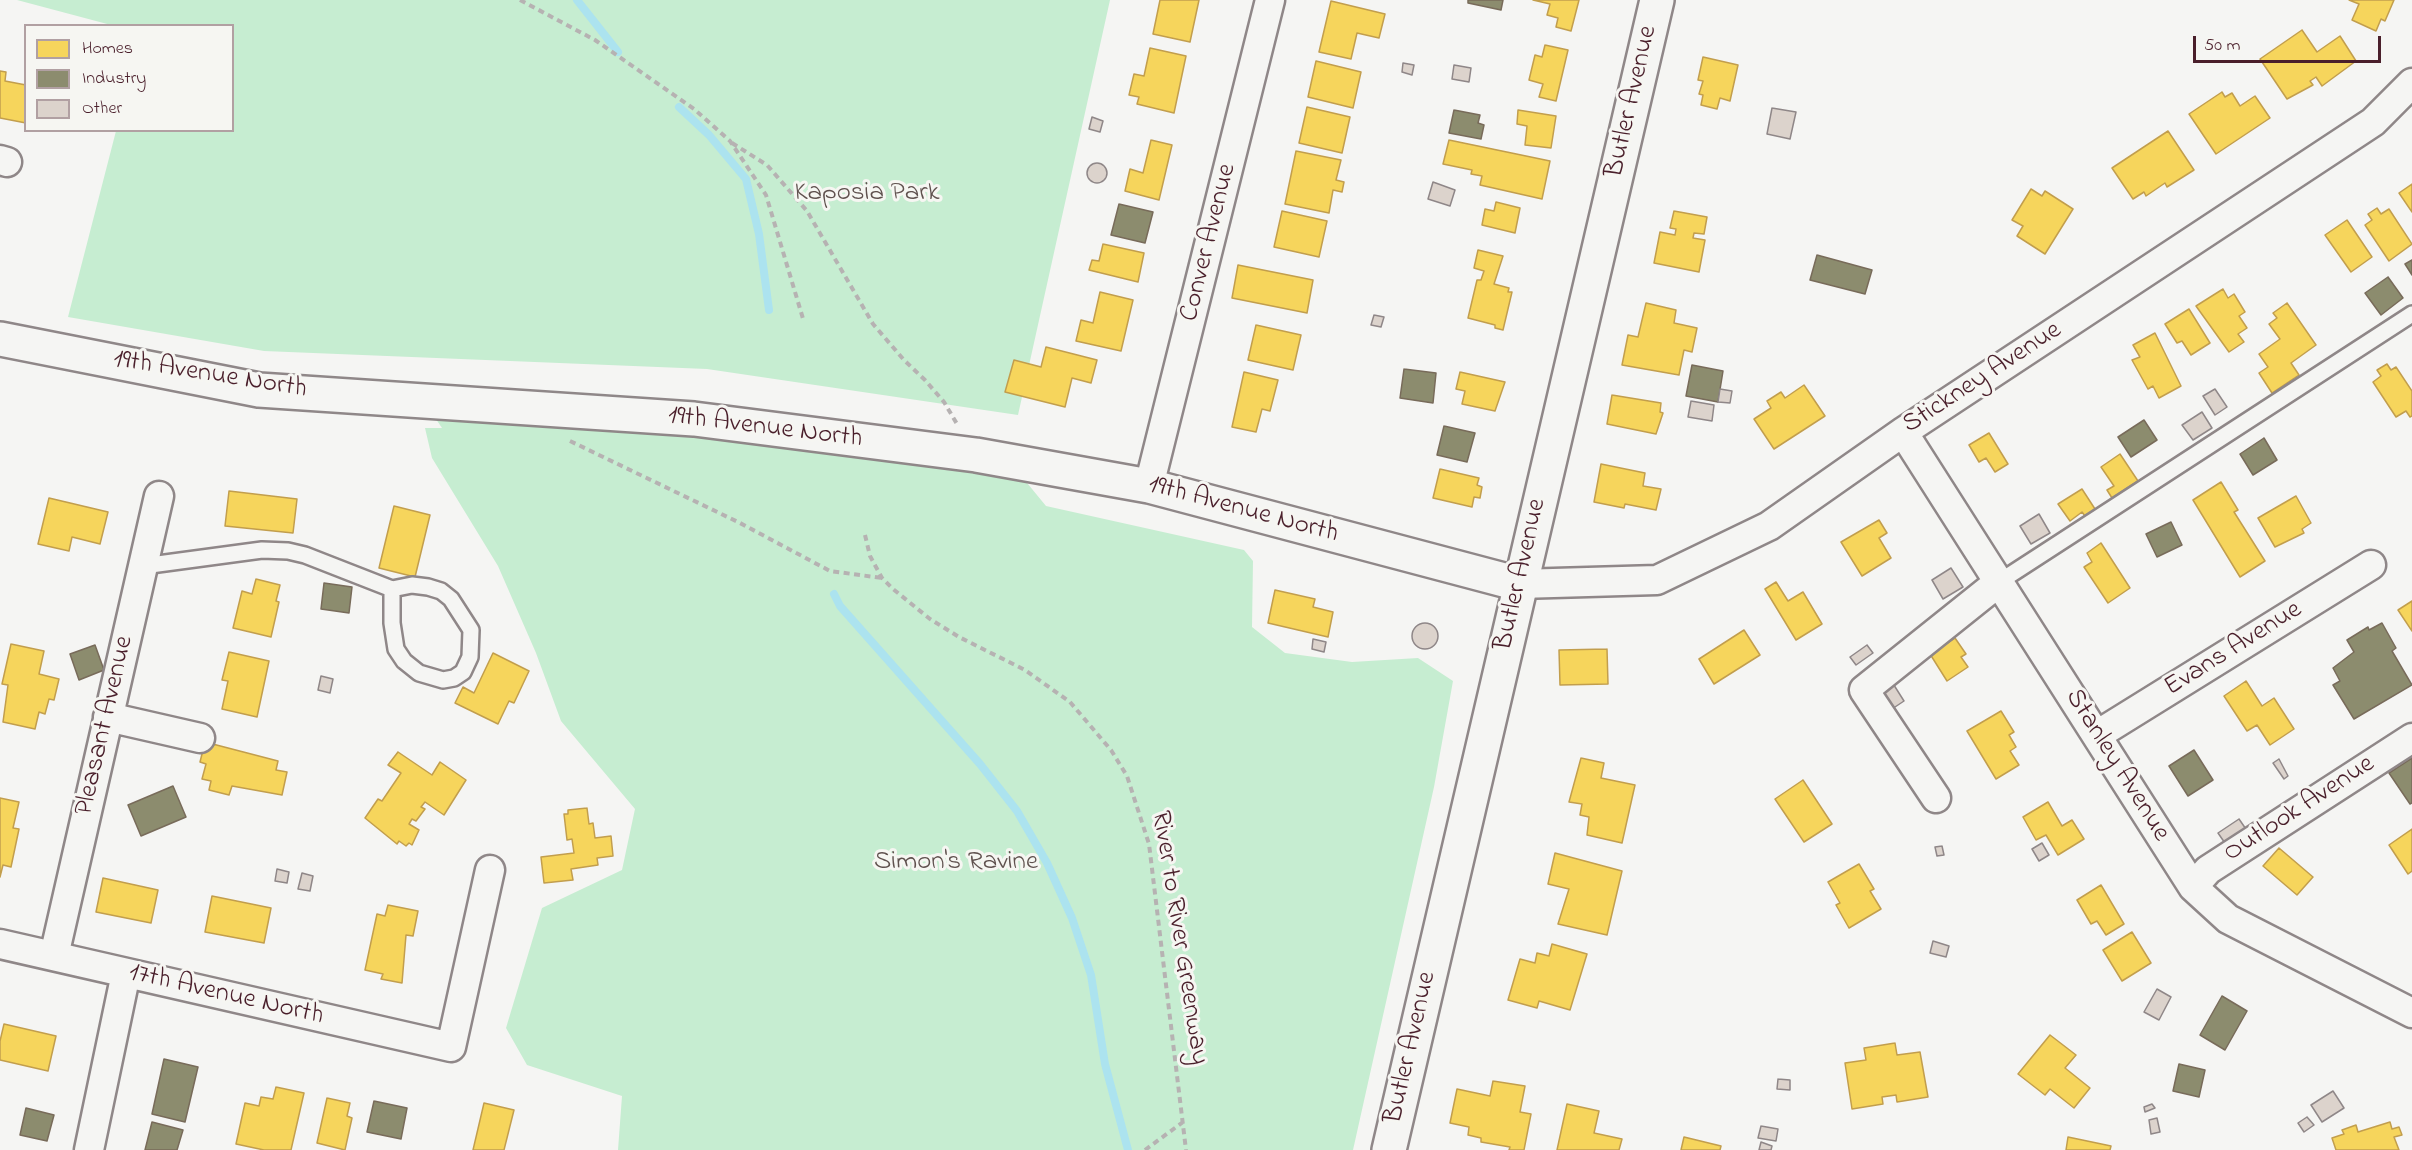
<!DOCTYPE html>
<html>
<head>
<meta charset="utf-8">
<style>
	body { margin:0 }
	#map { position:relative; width:2412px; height:1150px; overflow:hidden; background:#f5f5f3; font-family:"Indie Flower",sans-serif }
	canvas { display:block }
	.legend { position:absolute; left:24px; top:24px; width:210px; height:108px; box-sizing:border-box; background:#f6f6f2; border:2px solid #b1a0a2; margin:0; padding:8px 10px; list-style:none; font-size:18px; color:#4a1f2b }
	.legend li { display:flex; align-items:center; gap:12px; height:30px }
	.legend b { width:30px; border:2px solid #b1a0a2 }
	.scale { position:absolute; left:2193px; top:36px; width:188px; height:27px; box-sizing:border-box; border:3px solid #4a1f2b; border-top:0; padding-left:8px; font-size:18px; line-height:21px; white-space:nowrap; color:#4a1f2b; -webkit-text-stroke:4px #f6f6f2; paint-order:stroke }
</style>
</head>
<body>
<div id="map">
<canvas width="2412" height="1150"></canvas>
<ul class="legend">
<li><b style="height:16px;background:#f6d55c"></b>Homes</li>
<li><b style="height:16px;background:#8c8c6e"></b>Industry</li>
<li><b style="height:16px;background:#dcd3cc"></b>Other</li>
</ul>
<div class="scale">50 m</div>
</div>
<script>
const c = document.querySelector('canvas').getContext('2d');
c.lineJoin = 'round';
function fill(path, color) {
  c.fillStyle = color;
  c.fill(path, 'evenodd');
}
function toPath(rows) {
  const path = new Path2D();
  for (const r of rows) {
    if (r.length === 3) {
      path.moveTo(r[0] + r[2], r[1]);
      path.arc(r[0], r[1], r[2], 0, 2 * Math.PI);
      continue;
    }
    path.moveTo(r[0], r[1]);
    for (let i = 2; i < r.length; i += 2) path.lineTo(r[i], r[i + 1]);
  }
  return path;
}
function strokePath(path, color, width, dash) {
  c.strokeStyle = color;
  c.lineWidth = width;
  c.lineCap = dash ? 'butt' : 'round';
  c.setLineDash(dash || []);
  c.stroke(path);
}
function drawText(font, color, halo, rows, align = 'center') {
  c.font = font + ' "Indie Flower",sans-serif';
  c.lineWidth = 6;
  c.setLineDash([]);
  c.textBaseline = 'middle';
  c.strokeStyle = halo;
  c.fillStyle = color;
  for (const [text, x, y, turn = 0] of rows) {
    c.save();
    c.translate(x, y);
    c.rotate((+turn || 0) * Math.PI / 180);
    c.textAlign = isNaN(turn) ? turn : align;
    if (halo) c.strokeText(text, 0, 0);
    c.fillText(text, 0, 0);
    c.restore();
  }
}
fill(toPath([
	[17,0,1110,0,1018,415,707,369,264,351,68,317,116,131,232,130,232,26,111,25],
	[423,400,1009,461,1046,506,1244,550,1253,561,1252,627,1285,653,1352,662,1418,658,1453,681,1434,787,1353,1150,618,1150,622,1096,527,1065,506,1028,542,908,622,870,635,809,561,721,536,653,498,566,432,458,425,428,442,428]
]), '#c6edd1');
const homes = toPath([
	[1160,0,1199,0,1190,42,1153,34,1160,0],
	[1533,0,1579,0,1571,31,1556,27,1558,18,1547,15,1550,4,1533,0],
	[2349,0,2394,0,2385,21,2381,19,2376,31,2352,20,2359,4,2349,0],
	[1331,1,1385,14,1379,38,1357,33,1351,59,1319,52,1331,1],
	[2302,30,2317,52,2340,36,2356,61,2322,86,2316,77,2310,81,2313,85,2287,99,2260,59,2302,30],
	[1545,45,1568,50,1556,101,1539,97,1543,84,1529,80,1535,55,1542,57,1545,45],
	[1150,48,1186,56,1174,113,1137,104,1139,97,1129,95,1134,74,1144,76,1150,48],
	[1703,57,1738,65,1730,101,1720,98,1717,109,1701,105,1703,95,1699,94,1703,81,1698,80,1703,57],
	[1316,61,1361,72,1353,108,1308,97,1316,61],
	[0,71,6,72,5,81,26,85,26,123,0,118,0,71],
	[2222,92,2225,97,2232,93,2240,106,2255,96,2270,118,2216,154,2189,114,2222,92],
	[1307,107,1350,117,1342,153,1299,143,1307,107],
	[1518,110,1556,116,1551,148,1525,145,1527,126,1517,124,1518,110],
	[2168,131,2194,170,2167,187,2165,183,2146,196,2144,192,2133,199,2112,168,2168,131],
	[1151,140,1172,145,1159,200,1125,191,1130,169,1143,173,1151,140],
	[1449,140,1550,161,1542,199,1480,185,1482,176,1471,174,1472,170,1443,164,1449,140],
	[1296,151,1341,160,1336,180,1344,182,1342,192,1333,190,1329,213,1285,204,1296,151],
	[2412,184,2412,212,2399,193,2412,184],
	[2031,189,2042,196,2045,191,2073,209,2045,254,2017,236,2023,226,2012,220,2031,189],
	[1496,202,1520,208,1515,233,1482,225,1485,209,1494,211,1496,202],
	[2377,208,2381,214,2389,209,2412,244,2389,261,2365,225,2372,220,2368,214,2377,208],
	[1282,211,1327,221,1319,257,1274,247,1282,211],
	[1674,211,1707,217,1704,234,1694,233,1693,238,1705,240,1699,272,1654,263,1660,232,1675,235,1676,229,1670,228,1674,211],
	[2347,220,2372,257,2351,272,2325,235,2347,220],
	[1103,244,1144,253,1138,282,1089,270,1092,260,1099,261,1103,244],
	[1478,250,1503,256,1494,284,1509,288,1508,292,1512,292,1503,330,1495,328,1495,325,1468,318,1477,280,1481,280,1484,271,1474,268,1478,250],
	[1238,265,1313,280,1307,313,1232,298,1238,265],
	[2223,289,2228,298,2234,294,2245,312,2239,316,2247,328,2238,334,2244,342,2229,352,2196,306,2223,289],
	[1100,292,1133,300,1121,351,1076,341,1081,320,1093,323,1100,292],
	[1646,303,1676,310,1674,323,1697,328,1692,352,1684,350,1679,375,1622,365,1628,335,1638,337,1646,303],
	[2287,303,2316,345,2291,363,2299,375,2272,393,2259,373,2268,367,2259,354,2280,339,2269,324,2277,318,2273,313,2287,303],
	[2189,309,2210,343,2191,355,2182,341,2177,343,2165,324,2189,309],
	[1256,325,1301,335,1293,370,1248,360,1256,325],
	[2155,333,2181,386,2159,398,2153,386,2148,389,2132,360,2140,357,2133,345,2155,333],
	[1046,347,1097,360,1091,383,1072,378,1065,407,1005,392,1014,360,1041,367,1046,347],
	[2387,364,2391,370,2396,367,2412,391,2412,416,2410,417,2406,411,2396,417,2373,382,2381,376,2377,370,2387,364],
	[1244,372,1278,380,1270,411,1262,409,1256,432,1232,427,1244,372],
	[1460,372,1505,382,1495,411,1462,404,1465,391,1456,389,1460,372],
	[1804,385,1825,416,1774,449,1754,419,1771,408,1767,401,1781,392,1785,398,1804,385],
	[1612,395,1661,403,1660,412,1663,413,1656,434,1607,424,1612,395],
	[1989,433,2008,464,1995,472,1986,458,1979,462,1969,445,1989,433],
	[2120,454,2138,481,2112,498,2107,490,2114,486,2101,467,2120,454],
	[1601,464,1645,473,1643,486,1661,489,1656,510,1625,504,1624,508,1594,502,1601,464],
	[1440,469,1479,478,1477,485,1482,487,1480,498,1474,497,1472,507,1433,498,1440,469],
	[2221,482,2238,510,2234,512,2265,561,2240,577,2193,500,2221,482],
	[2082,489,2095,509,2085,516,2082,512,2070,521,2058,504,2082,489],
	[229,491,297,499,293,533,225,526,229,491],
	[2296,496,2311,523,2302,529,2304,533,2275,547,2258,518,2296,496],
	[49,498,108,512,100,544,72,537,69,551,38,544,49,498],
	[394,506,430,515,415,577,379,568,394,506],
	[1879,520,1887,533,1879,538,1891,558,1862,576,1841,542,1879,520],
	[2101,543,2130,588,2108,603,2084,567,2092,562,2087,553,2101,543],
	[256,579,280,585,276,601,279,602,271,637,233,628,242,591,252,594,256,579],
	[1776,582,1788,601,1803,592,1822,624,1796,640,1765,589,1776,582],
	[1275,590,1315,599,1313,607,1333,612,1328,637,1268,623,1275,590],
	[2412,601,2412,631,2398,610,2412,601],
	[1744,630,1760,655,1714,684,1699,659,1744,630],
	[1955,638,1966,654,1961,657,1968,667,1947,681,1930,654,1955,638],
	[11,644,44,651,39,674,59,679,54,700,49,699,45,714,39,712,35,729,3,722,8,685,2,684,11,644],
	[1607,649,1608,684,1560,685,1559,650,1607,649],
	[229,652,269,661,257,717,222,709,228,681,222,680,229,652],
	[493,653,529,671,514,703,509,701,498,724,455,703,463,687,474,693,493,653],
	[2246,681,2262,706,2274,698,2294,729,2270,745,2257,725,2247,731,2224,696,2246,681],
	[2001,711,2014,732,2009,735,2016,747,2010,751,2019,765,1996,779,1967,731,2001,711],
	[205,742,278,761,276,770,287,772,282,795,232,786,229,795,209,790,211,781,202,779,206,764,200,762,205,742],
	[398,752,432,775,440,762,466,780,444,815,425,802,421,807,425,809,416,821,412,819,409,824,419,830,412,845,409,843,406,846,399,841,397,844,365,818,378,799,382,801,401,773,388,765,398,752],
	[1581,758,1604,763,1601,778,1635,785,1622,843,1587,835,1589,817,1580,815,1582,804,1569,802,1581,758],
	[1803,780,1832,824,1804,842,1775,799,1803,780],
	[0,798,19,802,13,828,19,829,11,867,3,865,0,877,0,798],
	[2048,802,2062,826,2072,820,2084,839,2058,855,2046,835,2036,840,2023,817,2048,802],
	[587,808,589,824,593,823,595,838,611,836,613,856,597,858,598,865,571,869,573,880,544,883,541,857,574,853,572,839,567,840,564,814,568,814,568,810,587,808],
	[2412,829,2412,871,2408,874,2389,845,2412,829],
	[2279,848,2313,877,2297,895,2263,866,2279,848],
	[1555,853,1622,871,1607,935,1558,924,1569,889,1548,884,1555,853],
	[1859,864,1874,889,1870,891,1881,909,1849,928,1836,905,1840,903,1828,882,1859,864],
	[103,878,158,890,151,923,96,912,103,878],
	[2101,885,2124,924,2106,935,2097,921,2091,924,2077,900,2101,885],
	[212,896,271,908,264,943,205,932,212,896],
	[388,905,418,911,413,936,406,935,402,983,381,979,383,974,365,970,377,914,385,916,388,905],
	[2132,932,2151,963,2122,981,2103,950,2132,932],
	[1552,944,1587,954,1570,1010,1539,1001,1537,1008,1508,1000,1520,959,1535,963,1537,953,1549,956,1552,944],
	[4,1024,56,1036,48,1071,0,1060,0,1041,4,1024],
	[2050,1035,2076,1055,2065,1068,2090,1088,2074,1108,2050,1089,2045,1095,2018,1074,2050,1035],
	[1895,1043,1897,1055,1920,1052,1928,1097,1897,1102,1896,1095,1882,1097,1883,1104,1852,1109,1845,1063,1866,1060,1864,1048,1895,1043],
	[1493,1081,1525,1086,1520,1112,1531,1114,1524,1150,1509,1150,1510,1147,1481,1142,1481,1138,1468,1135,1469,1127,1450,1123,1457,1089,1490,1096,1493,1081],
	[276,1087,304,1093,291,1150,264,1150,236,1144,245,1103,259,1106,261,1097,273,1099,276,1087],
	[327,1098,350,1103,347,1116,352,1118,345,1150,317,1143,327,1098],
	[484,1103,514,1110,504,1150,473,1150,484,1103],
	[1567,1104,1599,1111,1594,1133,1622,1139,1619,1150,1557,1150,1567,1104],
	[2390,1122,2392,1129,2399,1127,2402,1135,2394,1137,2399,1150,2336,1150,2332,1138,2344,1134,2342,1130,2356,1125,2358,1132,2390,1122],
	[1684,1137,1721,1146,1720,1150,1681,1150,1684,1137],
	[2068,1137,2111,1146,2110,1150,2066,1150,2068,1137]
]);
fill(homes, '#f6d55c');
strokePath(homes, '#c29e4d', 1.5);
const industry = toPath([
	[1468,0,1503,0,1501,10,1468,3,1468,0],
	[1454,110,1480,115,1478,123,1484,125,1481,139,1449,133,1454,110],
	[1119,204,1153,212,1145,243,1111,235,1119,204],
	[1817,255,1872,270,1865,294,1810,280,1817,255],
	[2412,260,2412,275,2405,264,2412,260],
	[2388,277,2403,298,2381,315,2365,293,2388,277],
	[1692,365,1723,371,1718,402,1686,396,1692,365],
	[1404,369,1436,373,1433,403,1400,398,1404,369],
	[2144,420,2157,440,2131,457,2118,437,2144,420],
	[1444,426,1475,433,1467,462,1437,455,1444,426],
	[2264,438,2277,460,2253,475,2240,454,2264,438],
	[2171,522,2182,545,2157,557,2146,534,2171,522],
	[324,583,352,587,349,613,321,609,324,583],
	[2382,623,2396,648,2392,651,2412,685,2354,719,2333,685,2340,681,2333,668,2354,652,2347,640,2368,627,2369,630,2382,623],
	[95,645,104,670,79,680,70,654,95,645],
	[2194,750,2213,780,2188,796,2169,766,2194,750],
	[2412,758,2412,803,2410,804,2389,773,2412,758],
	[173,786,186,817,141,836,128,805,173,786],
	[2222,996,2247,1011,2225,1050,2200,1035,2222,996],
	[164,1059,198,1067,185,1122,152,1114,164,1059],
	[2179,1064,2205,1070,2199,1097,2173,1091,2179,1064],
	[374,1101,407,1108,401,1139,367,1132,374,1101],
	[26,1108,54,1115,47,1141,20,1135,26,1108],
	[152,1122,183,1130,177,1150,145,1150,152,1122]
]);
fill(industry, '#8c8c6e');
strokePath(industry, '#786b5a', 1.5);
strokePath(toPath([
	[577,0,618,52],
	[679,107,709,135,746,179,759,234,769,310],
	[834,594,840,606,980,764,1017,811,1047,863,1072,918,1091,975,1105,1064,1128,1150]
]), '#ace3ef', 8);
const building = toPath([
	[1403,63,1414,65,1412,75,1402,72,1403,63],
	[1454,65,1471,68,1469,82,1452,79,1454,65],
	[1772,108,1796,112,1790,139,1767,134,1772,108],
	[1092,117,1103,121,1100,132,1089,129,1092,117],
	[1097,173,10],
	[1433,182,1455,190,1450,206,1428,199,1433,182],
	[1374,315,1384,317,1381,327,1371,325,1374,315],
	[1720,389,1732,391,1730,403,1718,402,1720,389],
	[2215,389,2227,407,2215,415,2203,396,2215,389],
	[1691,401,1714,405,1712,421,1688,417,1691,401],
	[2202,412,2212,428,2193,440,2182,425,2202,412],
	[2039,514,2050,533,2031,544,2020,526,2039,514],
	[1951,568,1963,587,1943,599,1932,580,1951,568],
	[1425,636,13],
	[1313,639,1326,642,1324,652,1312,649,1313,639],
	[1867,645,1873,653,1856,665,1850,657,1867,645],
	[321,676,333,679,330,693,318,690,321,676],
	[1892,682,1904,701,1892,709,1880,690,1892,682],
	[2279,759,2288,776,2284,779,2273,763,2279,759],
	[2239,819,2248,832,2227,846,2218,833,2239,819],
	[2042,843,2049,855,2039,861,2032,849,2042,843],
	[1942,846,1944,855,1937,856,1935,847,1942,846],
	[277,869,289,872,287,883,275,881,277,869],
	[302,873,313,876,310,891,298,889,302,873],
	[1933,941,1949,946,1946,957,1930,953,1933,941],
	[2157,989,2171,997,2159,1020,2144,1012,2157,989],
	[1778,1079,1790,1080,1790,1090,1777,1089,1778,1079],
	[2333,1091,2344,1108,2322,1122,2311,1105,2333,1091],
	[2152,1104,2155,1108,2145,1112,2144,1107,2152,1104],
	[2307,1117,2314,1125,2304,1132,2298,1123,2307,1117],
	[2157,1118,2160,1132,2151,1134,2149,1120,2157,1118],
	[1761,1126,1778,1129,1776,1141,1758,1138,1761,1126],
	[1761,1142,1772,1146,1771,1150,1759,1150,1761,1142]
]);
fill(building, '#dcd3cc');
strokePath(building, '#8f8788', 1.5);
const lane = toPath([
	[143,566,262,550,288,551,305,555,392,589,392,623,396,649,404,661,419,673,443,680,454,678,463,672,470,657,471,630,451,599,441,591,428,587,412,585,392,589],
	[1999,582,2412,314]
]);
const street = toPath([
	[0,160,7,162],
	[1903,432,2193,887,2228,919,2412,1013],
	[1149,486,1270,0],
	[1519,584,1657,580,1769,526,1903,432,2373,122,2412,83],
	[108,717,200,738],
	[2097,735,2371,565],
	[1936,798,1864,690,1999,582],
	[2193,887,2208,870,2412,738],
	[0,944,451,1047,490,870],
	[54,956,159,496],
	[89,1150,126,973]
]);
const secondary = toPath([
	[0,339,259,390,694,419,976,455,1149,486,1519,584],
	[1389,1150,1657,0]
]);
strokePath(lane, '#8f8788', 20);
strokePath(street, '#8f8788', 33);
strokePath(secondary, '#8f8788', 38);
strokePath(toPath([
	[520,0,595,40,694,109,730,141,766,195,804,322],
	[732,143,767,165,807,211,873,324,904,360,925,380,944,402,957,424],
	[570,441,740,523,830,571,882,578],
	[865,535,870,556,882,578,893,589,930,619,959,637,1025,670,1070,702,1111,750,1127,776,1149,844,1186,1150],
	[1145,1150,1183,1122]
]), '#b6b2b2', 4, [6, 4.5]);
strokePath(lane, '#f5f5f3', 15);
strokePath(street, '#f5f5f3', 28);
strokePath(secondary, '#f5f5f3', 33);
drawText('27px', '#4a1f2b', '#f6f6f2', [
	["Butler Avenue",1633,102,-77],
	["Conver Avenue",1210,243,-76],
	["19th Avenue North",210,376,9],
	["Stickney Avenue",1983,379,-33],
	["19th Avenue North",765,429,7],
	["19th Avenue North",1243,511,15],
	["Butler Avenue",1522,575,-77],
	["Evans Avenue",2234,650,-32],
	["Pleasant Avenue",106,726,-77],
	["Stanley Avenue",2116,766,58],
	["Outlook Avenue",2300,810,-33],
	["River to River Greenway",1178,938,81],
	["17th Avenue North",226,996,13],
	["Butler Avenue",1412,1048,-77]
]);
drawText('27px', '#5f514e', '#f6f6f2', [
	["Kaposia Park",867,195],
	["Simon's Ravine",956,864]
]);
</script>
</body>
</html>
